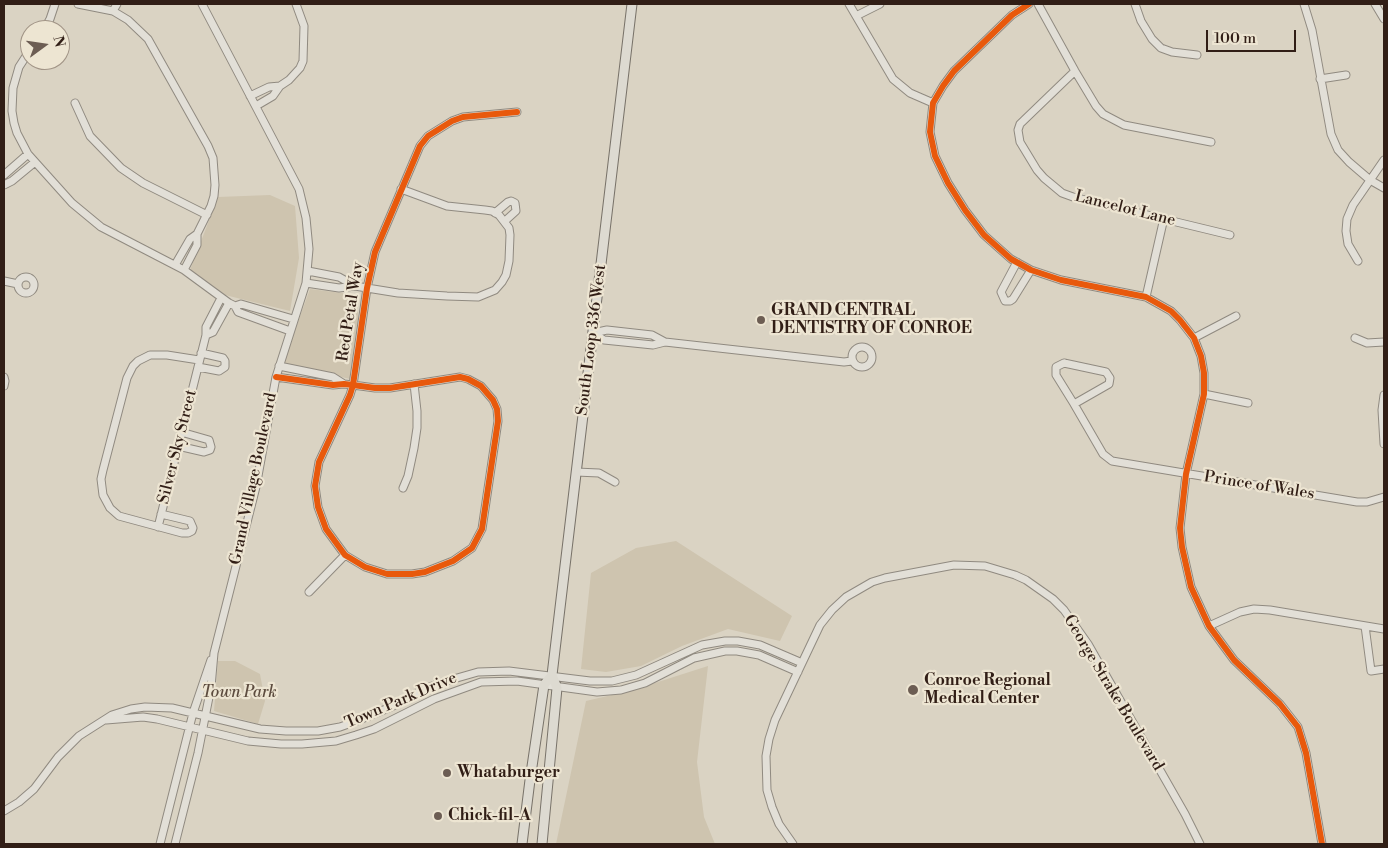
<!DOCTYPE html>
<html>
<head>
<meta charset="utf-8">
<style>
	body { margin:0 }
	#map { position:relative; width:1388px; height:848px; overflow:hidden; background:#dad3c3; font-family:"Libre Bodoni",serif }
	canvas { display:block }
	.frame { position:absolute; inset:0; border:5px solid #311e16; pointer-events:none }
	.north { position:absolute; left:20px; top:20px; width:50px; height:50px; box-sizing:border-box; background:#ede5d2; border:1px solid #a29587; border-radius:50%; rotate:76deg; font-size:14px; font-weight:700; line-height:20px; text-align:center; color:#311e16 }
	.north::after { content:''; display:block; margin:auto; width:18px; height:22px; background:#6c5d53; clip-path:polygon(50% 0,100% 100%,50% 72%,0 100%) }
	.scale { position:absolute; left:1206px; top:30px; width:90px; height:22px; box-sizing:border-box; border:2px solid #311e16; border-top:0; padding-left:6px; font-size:15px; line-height:18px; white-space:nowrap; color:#311e16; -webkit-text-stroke:4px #ede5d2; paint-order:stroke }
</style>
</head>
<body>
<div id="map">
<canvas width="1388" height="848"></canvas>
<div class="frame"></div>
<div class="north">N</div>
<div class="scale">100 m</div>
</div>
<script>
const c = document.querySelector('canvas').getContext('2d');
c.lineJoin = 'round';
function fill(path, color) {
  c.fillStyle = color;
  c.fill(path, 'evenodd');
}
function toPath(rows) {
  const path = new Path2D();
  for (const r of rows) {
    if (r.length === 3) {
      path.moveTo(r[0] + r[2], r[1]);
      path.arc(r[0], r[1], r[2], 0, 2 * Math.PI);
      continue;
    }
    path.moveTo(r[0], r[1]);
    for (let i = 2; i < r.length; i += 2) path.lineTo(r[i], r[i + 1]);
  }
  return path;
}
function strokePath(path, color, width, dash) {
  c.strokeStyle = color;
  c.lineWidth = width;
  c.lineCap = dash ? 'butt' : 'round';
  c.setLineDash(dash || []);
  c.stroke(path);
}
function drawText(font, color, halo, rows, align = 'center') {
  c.font = font + ' "Libre Bodoni",serif';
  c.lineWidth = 4.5;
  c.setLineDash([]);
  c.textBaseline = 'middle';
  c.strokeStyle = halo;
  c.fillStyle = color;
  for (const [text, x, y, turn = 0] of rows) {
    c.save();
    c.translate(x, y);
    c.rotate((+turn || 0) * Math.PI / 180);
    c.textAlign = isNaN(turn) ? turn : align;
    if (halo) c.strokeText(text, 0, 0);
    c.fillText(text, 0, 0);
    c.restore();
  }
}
fill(toPath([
	[270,195,295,206,299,258,290,311,225,295,190,270,218,197],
	[310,289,358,295,358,325,350,379,283,363],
	[676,541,792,616,780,641,728,629,682,646,641,666,606,672,581,669,591,573,636,548],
	[218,661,235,661,260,674,265,701,258,724,214,711],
	[708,666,697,762,704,817,715,844,556,844,586,701,633,690]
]), '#cec4af');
const minor = toPath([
	[78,4,113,11,128,20,148,39,208,146,213,158,215,185,214,196,211,206,197,234,190,239,175,265],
	[849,4,893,79,910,93,933,103],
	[1029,4,1012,15,954,71,943,86,933,103,931,122,930,132,935,156,948,183,965,210,984,235,1011,259,1031,270,1061,280,1146,297,1171,311,1180,320,1194,338,1201,356,1204,373,1204,394,1186,474,1180,528,1182,547,1191,587,1209,626,1234,660,1280,704,1298,727,1306,753,1322,844],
	[1038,4,1075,71,1096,106,1103,114,1124,125,1211,142],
	[1135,4,1141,21,1152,39,1161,48,1172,52,1197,55],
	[1304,4,1312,30,1331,134,1338,150,1349,162,1370,180,1384,188],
	[1375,4,1384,19],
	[113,11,117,4],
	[856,16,880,4],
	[44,30,50,19,55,4],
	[30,50,19,67,13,88,12,111,14,123,17,133,28,154,72,203,101,227,184,270,229,303,235,306,241,304,293,319],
	[1075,71,1020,124,1018,130,1020,142,1037,170,1044,178,1062,193,1073,197,1230,235],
	[1320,79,1346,75],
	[250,96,269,87,280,86],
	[75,103,90,136,121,168,143,183,207,215],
	[256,106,273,96,280,86,289,80,300,68,303,61,304,26,296,4],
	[4,175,28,154],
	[4,185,12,181,35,162],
	[495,213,508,202,511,201,515,203,516,211,505,221],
	[1358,261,1348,244,1346,231,1347,219,1353,205,1384,160],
	[1017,262,1001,292,1005,301,1010,301,1013,299,1031,270],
	[184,270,197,245,197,234],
	[308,271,339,277,355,286,367,288,398,293,447,296,478,297,495,290,502,282,506,275,509,261,510,235,509,228,499,215,492,211,485,210,447,206,401,189],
	[26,285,8],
	[4,281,18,284],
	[306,283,339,288,355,286],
	[1146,297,1164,218],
	[235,306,238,312,290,331],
	[593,333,604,340,653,345,665,342,844,362,852,361],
	[593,333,607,330,652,335,665,342],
	[206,335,213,332,229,303],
	[1194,338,1236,316],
	[1355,338,1367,343,1384,342],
	[862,357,10],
	[1064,363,1106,372,1110,378,1109,384,1074,404,1056,375,1056,367,1064,363],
	[279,366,333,377,344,384],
	[198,367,219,371,225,367,225,361,223,358,201,353],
	[4,377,5,381,4,386],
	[276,377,333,385,344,384,353,385,375,388,390,388,460,377,468,379,481,386,493,400,497,409,498,421,482,529,472,548,453,561,425,572,412,574,387,574,365,567,345,555,326,529,318,507,315,486,319,462,350,395,353,385,367,288,375,252,420,146,428,136,452,121,463,117,517,112],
	[1204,394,1248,403],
	[1384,395,1382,410,1384,444],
	[1074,404,1103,454,1112,461,1357,502,1367,502,1384,497],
	[178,446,204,452,210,450,211,447,209,440,181,432],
	[576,472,599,473,615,482],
	[403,488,408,476,414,448,417,428,417,411,414,384],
	[161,514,190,521,193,528,192,531,188,533,182,533,119,516,110,508,103,495,101,479,103,470,127,378,133,366,138,361,150,355,167,355,199,360],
	[158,527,206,335,206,327,221,298],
	[309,592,345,555],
	[1209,626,1240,612,1254,609,1270,610,1384,629],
	[1365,626,1371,671,1384,669],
	[106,720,143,717,157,719,248,741,281,744,302,744,336,741,356,735,374,729,434,699,481,682,517,681,597,692,621,690,645,683,694,658,725,651,737,651,759,655,798,672],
	[4,811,19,802,34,789,58,757,79,736,112,715,131,709,145,707,172,708,260,729,286,731,318,731,340,727,354,722,391,707,422,690,443,682,478,672,509,671,590,681,612,681,636,675,702,645,725,641,738,641,760,645,802,663],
	[160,844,193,713,211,660],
	[175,844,198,753,211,687,214,653,256,487,276,377,306,283,309,249,306,218,299,189,202,4],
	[793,844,779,824,772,807,767,790,766,756,769,739,775,720,820,625,832,610,846,597,872,582,885,578,954,565,985,566,1015,575,1026,580,1053,599,1064,610,1088,644,1185,814,1200,844]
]);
const major = toPath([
	[522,844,530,780,544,685,552,675],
	[542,844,557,688,552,675,632,4]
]);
strokePath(minor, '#908a80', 9);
strokePath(major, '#787269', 11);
strokePath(minor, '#e2dfd7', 7);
strokePath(major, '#dddad1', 9);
strokePath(toPath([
	[1029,4,1012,15,954,71,943,86,933,103,931,122,930,132,935,156,948,183,965,210,984,235,1011,259,1031,270,1061,280,1146,297,1171,311,1180,320,1194,338,1201,356,1204,373,1204,394,1186,474,1180,528,1182,547,1191,587,1209,626,1234,660,1280,704,1298,727,1306,753,1322,844],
	[276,377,333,385,344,384,353,385,375,388,390,388,460,377,468,379,481,386,493,400,497,409,498,421,482,529,472,548,453,561,425,572,412,574,387,574,365,567,345,555,326,529,318,507,315,486,319,462,350,395,353,385,367,288,375,252,420,146,428,136,452,121,463,117,517,112]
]), '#e8590c', 6);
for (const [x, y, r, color] of [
	[761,320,5,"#6c5d53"],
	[913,690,6,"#6c5d53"],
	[447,773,5,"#6c5d53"],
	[438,816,5,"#6c5d53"]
]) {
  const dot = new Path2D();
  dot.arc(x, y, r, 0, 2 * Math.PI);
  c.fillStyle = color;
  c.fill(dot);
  strokePath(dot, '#ede5d2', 2);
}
drawText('16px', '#311e16', '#ede5d2', [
	["Lancelot Lane",1125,209,14],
	["Red Petal Way",351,312,-81],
	["South Loop 336 West",592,340,-83],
	["Silver Sky Street",178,447,-76],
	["Grand Village Boulevard",254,479,-78],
	["Prince of Wales",1259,486,9],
	["George Strake Boulevard",1113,693,59],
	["Town Park Drive",401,701,-23]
]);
drawText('bold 16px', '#311e16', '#ede5d2', [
	["GRAND CENTRAL",771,311],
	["DENTISTRY OF CONROE",771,329],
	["Conroe Regional",924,681],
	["Medical Center",924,699],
	["Whataburger",457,773],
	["Chick-fil-A",448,816]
], 'left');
drawText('italic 16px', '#5d4c3f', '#ede5d2', [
	["Town Park",239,693]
]);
</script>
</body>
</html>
